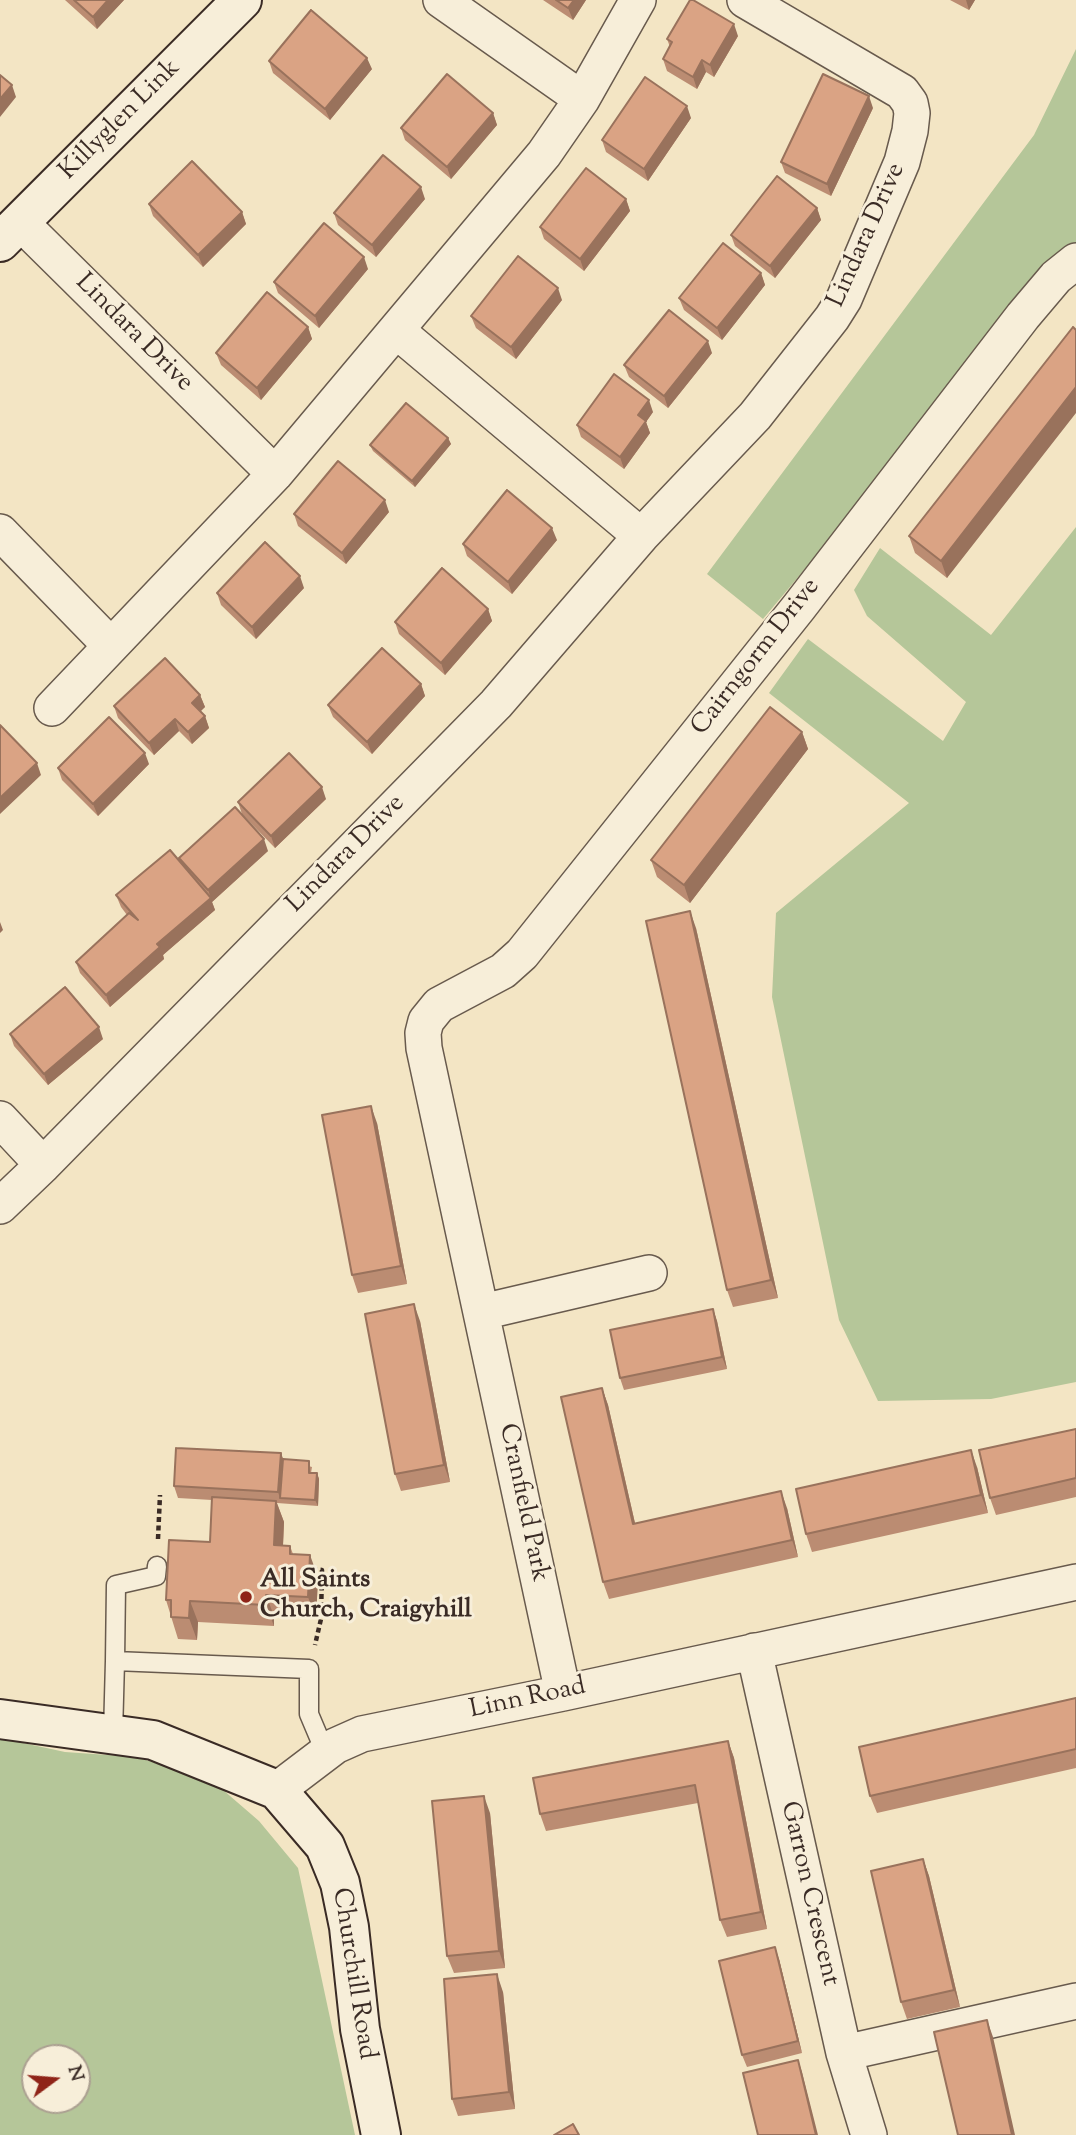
<!DOCTYPE html>
<html>
<head>
<meta charset="utf-8">
<style>
	body { margin:0 }
	#map { position:relative; width:1076px; height:2135px; overflow:hidden; background:#f3e5c4; font-family:"Sorts Mill Goudy",serif }
	canvas { display:block }
	.north { position:absolute; left:21px; top:2044px; width:70px; height:70px; box-sizing:border-box; background:#f7eed9; border:2px solid #aba091; border-radius:50%; rotate:74deg; font-size:19px; font-weight:700; line-height:28px; text-align:center; color:#3a2b25 }
	.north::after { content:''; display:block; margin:auto; width:24px; height:32px; background:#8f2418; clip-path:polygon(50% 0,100% 100%,50% 72%,0 100%) }
</style>
</head>
<body>
<div id="map">
<canvas width="1076" height="2135"></canvas>
<div class="north">N</div>
</div>
<script>
const c = document.querySelector('canvas').getContext('2d');
c.lineJoin = 'round';
function fill(path, color) {
  c.fillStyle = color;
  c.fill(path, 'evenodd');
}
function toPath(rows) {
  const path = new Path2D();
  for (const r of rows) {
    path.moveTo(r[0], r[1]);
    for (let i = 2; i < r.length; i += 2) path.lineTo(r[i], r[i + 1]);
  }
  return path;
}
function strokePath(path, color, width, dash) {
  c.strokeStyle = color;
  c.lineWidth = width;
  c.lineCap = dash ? 'butt' : 'round';
  c.setLineDash(dash || []);
  c.stroke(path);
}
function drawText(font, color, halo, rows, align = 'center') {
  c.font = font + ' "Sorts Mill Goudy",serif';
  c.lineWidth = 6;
  c.setLineDash([]);
  c.textBaseline = 'middle';
  c.strokeStyle = halo;
  c.fillStyle = color;
  for (const [text, x, y, turn = 0] of rows) {
    c.save();
    c.translate(x, y);
    c.rotate((+turn || 0) * Math.PI / 180);
    c.textAlign = isNaN(turn) ? turn : align;
    if (halo) c.strokeText(text, 0, 0);
    c.fillText(text, 0, 0);
    c.restore();
  }
}
fill(toPath([
	[1076,49,1076,246,763,619,707,574,1034,135],
	[1076,527,1076,1382,991,1399,878,1401,839,1320,772,997,776,913,909,803,769,693,808,639,943,741,966,702,867,616,854,590,880,548,991,635],
	[0,1738,65,1752,137,1757,215,1783,259,1821,298,1868,355,2135,0,2135],
	[35,2058,77,2058,77,2100,35,2100]
]), '#b5c699');
const lane = toPath([
	[115,1661,116,1585,156,1576,157,1566],
	[113,1734,115,1661,309,1669,309,1714,320,1740,328,1751]
]);
const street = toPath([
	[441,0,582,99],
	[21,223,275,474],
	[397,331,641,536],
	[0,532,111,646],
	[52,708,275,474,544,154,582,99,638,0],
	[0,1119,43,1165],
	[0,1206,43,1165,496,704,641,536,755,416,832,318,844,299,902,162,910,131,912,113,910,103,902,92,745,0],
	[482,1312,649,1273],
	[754,1651,844,2053,869,2135],
	[563,1693,424,1048,423,1033,426,1021,439,1005,503,971,522,954,799,607,1023,316,1056,277,1076,261],
	[277,1790,335,1746,362,1734,563,1693,1076,1582],
	[844,2053,1076,2001]
]);
const secondary = toPath([
	[0,242,242,0],
	[0,1719,153,1740,277,1790,325,1846,340,1883,349,1927,360,2029,381,2135]
]);
strokePath(lane, '#685a4d', 21);
strokePath(street, '#685a4d', 38);
strokePath(secondary, '#3a2b25', 42);
strokePath(toPath([
	[158,1539,160,1495],
	[312,1569,322,1570,321,1619,315,1645]
]), '#3a2b25', 4.5, [5, 3.5]);
strokePath(lane, '#f7eed9', 18);
strokePath(street, '#f7eed9', 35);
strokePath(secondary, '#f7eed9', 38);
fill(toPath([
	[65,0,124,0,97,29],
	[543,0,586,0,573,20],
	[950,0,975,0,969,10],
	[738,36,714,77,706,72,697,89,667,71,663,59,670,47,667,39],
	[269,61,372,69,330,120,273,73],
	[873,108,831,196,785,173,781,162],
	[493,113,497,125,451,179,405,140,401,128],
	[691,118,648,181,606,152,602,140],
	[425,199,376,257,338,225,334,213],
	[626,199,630,211,584,271,544,239,540,227],
	[149,204,242,212,246,224,203,267,153,216],
	[817,208,821,220,775,278,735,246,731,235],
	[368,269,319,328,278,293,274,282],
	[761,273,765,285,722,340,684,310,679,298],
	[562,300,516,359,476,328,471,316],
	[308,327,312,339,261,400,221,365,216,353],
	[1076,330,947,578,915,553,909,536],
	[712,353,668,408,629,377,624,365],
	[653,412,646,422,650,433,624,469,581,437,577,425],
	[448,438,451,444,415,487,373,451,370,445],
	[389,512,346,564,298,526,294,514],
	[557,540,512,594,467,556,463,544],
	[304,588,256,639,221,605,217,593],
	[488,609,492,621,445,675,399,634,395,622],
	[421,684,425,696,372,754,333,717,328,705],
	[200,695,205,707,200,711,205,716,209,728,192,744,179,731,154,755,118,718,114,706],
	[802,732,808,749,690,903,657,877,651,860],
	[149,764,98,816,62,780,58,768],
	[326,799,275,848,242,814,238,802],
	[268,851,212,902,215,910,163,955,164,959,110,1007,80,973,76,962,127,915,121,907,116,895,181,863,179,858],
	[696,928,778,1298,733,1307,727,1290],
	[10,1034,103,1039,48,1085,14,1046],
	[377,1123,407,1284,358,1293,352,1275],
	[713,1309,717,1321,727,1369,624,1390,620,1378],
	[420,1321,450,1482,401,1491,395,1474],
	[602,1388,608,1405,635,1523,787,1508,798,1557,609,1599,603,1582],
	[1076,1429,1076,1497,996,1515,990,1498],
	[281,1453,283,1459,312,1467,311,1473,317,1473,319,1479,318,1506,277,1503,284,1522,283,1546,290,1546,293,1554,318,1577,316,1619,274,1616,274,1626,198,1622,197,1640,178,1639,166,1600,210,1542,212,1500,178,1498,174,1486],
	[977,1467,988,1513,812,1552,806,1534],
	[1076,1698,1076,1768,877,1813,870,1796],
	[728,1741,734,1758,767,1929,727,1937,720,1920,698,1803,546,1831,540,1814],
	[490,1813,505,1968,454,1973,447,1956],
	[923,1859,929,1876,960,2007,907,2019,901,2002],
	[779,1959,802,2053,747,2067,742,2055],
	[503,1992,515,2109,458,2116,452,2099]
]), '#bb8c72');
fill(toPath([
	[108,0,124,0,97,29,93,17],
	[574,0,586,0,573,20,568,8],
	[966,0,975,0,969,10],
	[734,24,738,36,714,77,710,65],
	[367,58,372,69,330,120,325,109],
	[702,60,706,72,697,89,693,77],
	[12,85,16,97,0,117,0,99],
	[869,96,873,108,831,196,827,184],
	[687,106,691,118,648,181,644,169],
	[493,113,497,125,451,179,447,167],
	[421,187,425,199,376,257,372,245],
	[626,199,630,211,584,271,580,259],
	[817,208,821,220,775,278,770,266],
	[242,212,246,224,203,267,198,255],
	[364,257,368,269,319,328,315,316],
	[761,273,765,285,722,340,717,328],
	[558,288,562,300,516,359,511,347],
	[308,327,312,339,261,400,257,388],
	[708,341,712,353,668,408,664,396],
	[1076,387,1076,413,947,578,941,561],
	[649,400,653,412,646,422,650,433,624,469,620,457,638,415],
	[448,438,451,444,415,487,412,481],
	[385,500,389,512,346,564,342,553],
	[552,528,557,540,512,594,508,582],
	[300,576,304,588,256,639,252,627],
	[488,609,492,621,445,675,441,663],
	[421,684,425,696,372,754,367,742],
	[200,695,205,707,197,715,192,703],
	[205,716,209,728,192,744,188,732],
	[175,719,179,731,154,755,149,743],
	[802,732,808,749,690,903,684,885],
	[145,753,149,764,98,816,93,804],
	[37,763,41,775,0,814,0,798],
	[322,787,326,799,275,848,271,836],
	[264,839,268,851,212,902,215,910,163,955,164,959,110,1007,106,995,157,944,211,898,208,890],
	[690,911,696,928,778,1298,771,1280],
	[0,922,3,930,0,933],
	[99,1027,103,1039,48,1085,44,1074],
	[371,1106,377,1123,407,1284,401,1266],
	[414,1304,420,1321,450,1482,444,1465],
	[713,1309,717,1321,727,1369,722,1357],
	[602,1388,608,1405,639,1541,633,1524],
	[971,1450,977,1467,988,1513,981,1495],
	[281,1453,285,1465,280,1498,278,1492],
	[317,1473,319,1479,318,1506,315,1500],
	[781,1491,787,1508,798,1557,792,1540],
	[276,1501,284,1522,282,1567,274,1545],
	[310,1555,318,1577,316,1619,308,1597],
	[266,1595,274,1616,274,1626,266,1605],
	[190,1601,198,1622,197,1640,189,1618],
	[728,1741,734,1758,767,1929,761,1912],
	[484,1796,490,1813,505,1968,499,1951],
	[923,1859,929,1876,960,2007,954,1990],
	[775,1947,779,1959,802,2053,798,2041],
	[497,1974,503,1992,515,2109,509,2092],
	[987,2020,993,2037,1015,2135,1012,2135],
	[798,2060,802,2072,818,2135,816,2135]
]), '#99725c');
const building = toPath([
	[74,0,108,0,93,17,74,0],
	[556,0,574,0,568,8,556,0],
	[690,0,693,0,734,24,710,65,702,60,693,77,663,59,672,42,667,39,690,0],
	[311,10,367,58,325,109,269,61,311,10],
	[447,74,493,113,447,167,401,128,447,74],
	[823,74,869,96,827,184,781,162,823,74],
	[0,75,12,85,0,99,0,75],
	[645,77,687,106,644,169,602,140,645,77],
	[383,155,421,187,372,245,334,213,383,155],
	[192,161,242,212,198,255,149,204,192,161],
	[586,168,626,199,580,259,540,227,586,168],
	[777,176,817,208,770,266,731,235,777,176],
	[324,223,364,257,315,316,274,282,324,223],
	[723,243,761,273,717,328,679,298,723,243],
	[518,256,558,288,511,347,471,316,518,256],
	[267,292,308,327,257,388,216,353,267,292],
	[669,310,708,341,664,396,624,365,669,310],
	[1073,327,1076,330,1076,387,941,561,909,536,1073,327],
	[614,374,649,400,638,415,646,421,620,457,577,425,614,374],
	[406,403,448,438,412,481,370,445,406,403],
	[338,461,385,500,342,553,294,514,338,461],
	[507,490,552,528,508,582,463,544,507,490],
	[265,542,300,576,252,627,217,593,265,542],
	[442,568,488,609,441,663,395,622,442,568],
	[382,648,421,684,367,742,328,705,382,648],
	[165,658,200,695,192,703,205,716,188,732,175,719,149,743,114,706,165,658],
	[770,707,802,732,684,885,651,860,770,707],
	[109,717,145,753,93,804,58,768,109,717],
	[0,725,37,763,0,798,0,725],
	[289,753,322,787,271,836,238,802,289,753],
	[235,807,264,839,208,890,179,858,235,807],
	[170,850,211,898,157,944,160,947,106,995,76,962,129,913,138,920,116,895,170,850],
	[690,911,771,1280,727,1290,646,921,690,911],
	[65,987,99,1027,44,1074,10,1034,65,987],
	[371,1106,401,1266,352,1275,322,1115,371,1106],
	[414,1304,444,1465,395,1474,365,1314,414,1304],
	[713,1309,722,1357,620,1378,610,1330,713,1309],
	[602,1388,633,1524,781,1491,792,1540,603,1582,561,1397,602,1388],
	[1076,1429,1076,1478,990,1498,979,1450,1076,1429],
	[176,1448,281,1453,278,1492,174,1486,176,1448],
	[971,1450,981,1495,806,1534,796,1489,971,1450],
	[283,1459,309,1461,309,1473,317,1473,315,1500,280,1498,283,1459],
	[212,1497,276,1501,274,1545,290,1546,290,1554,310,1555,308,1597,266,1595,266,1605,190,1601,189,1618,171,1617,171,1600,166,1600,169,1540,210,1542,212,1497],
	[1076,1698,1076,1749,870,1796,859,1747,1076,1698],
	[728,1741,761,1912,720,1920,695,1785,540,1814,533,1778,728,1741],
	[484,1796,499,1951,447,1956,432,1801,484,1796],
	[923,1859,954,1990,901,2002,871,1871,923,1859],
	[775,1947,798,2041,742,2055,719,1961,775,1947],
	[497,1974,509,2092,452,2099,444,1979,497,1974],
	[987,2020,1012,2135,958,2135,934,2032,987,2020],
	[798,2060,816,2135,758,2135,743,2073,798,2060],
	[573,2124,579,2135,554,2135,573,2124]
]);
fill(building, '#daa384');
strokePath(building, '#99725c', 2);
for (const [x, y, r, color] of [
	[246,1597,7,"#8f2418"]
]) {
  const dot = new Path2D();
  dot.arc(x, y, r, 0, 2 * Math.PI);
  c.fillStyle = color;
  c.fill(dot);
  strokePath(dot, '#f7eed9', 2.5);
}
drawText('26px', '#3a2b25', '#f7eed9', [
	["Killyglen Link",121,121,-45],
	["Lindara Drive",868,236,-66],
	["Lindara Drive",133,334,45],
	["Cairngorm Drive",757,658,-52],
	["Lindara Drive",347,855,-45],
	["Cranfield Park",522,1503,78],
	["Linn Road",528,1700,-12],
	["Garron Crescent",808,1894,77],
	["Churchill Road",352,1974,81]
]);
drawText('bold 26px', '#3a2b25', '#f7eed9', [
	["All Saints",260,1582],
	["Church, Craigyhill",260,1612]
], 'left');
</script>
</body>
</html>
